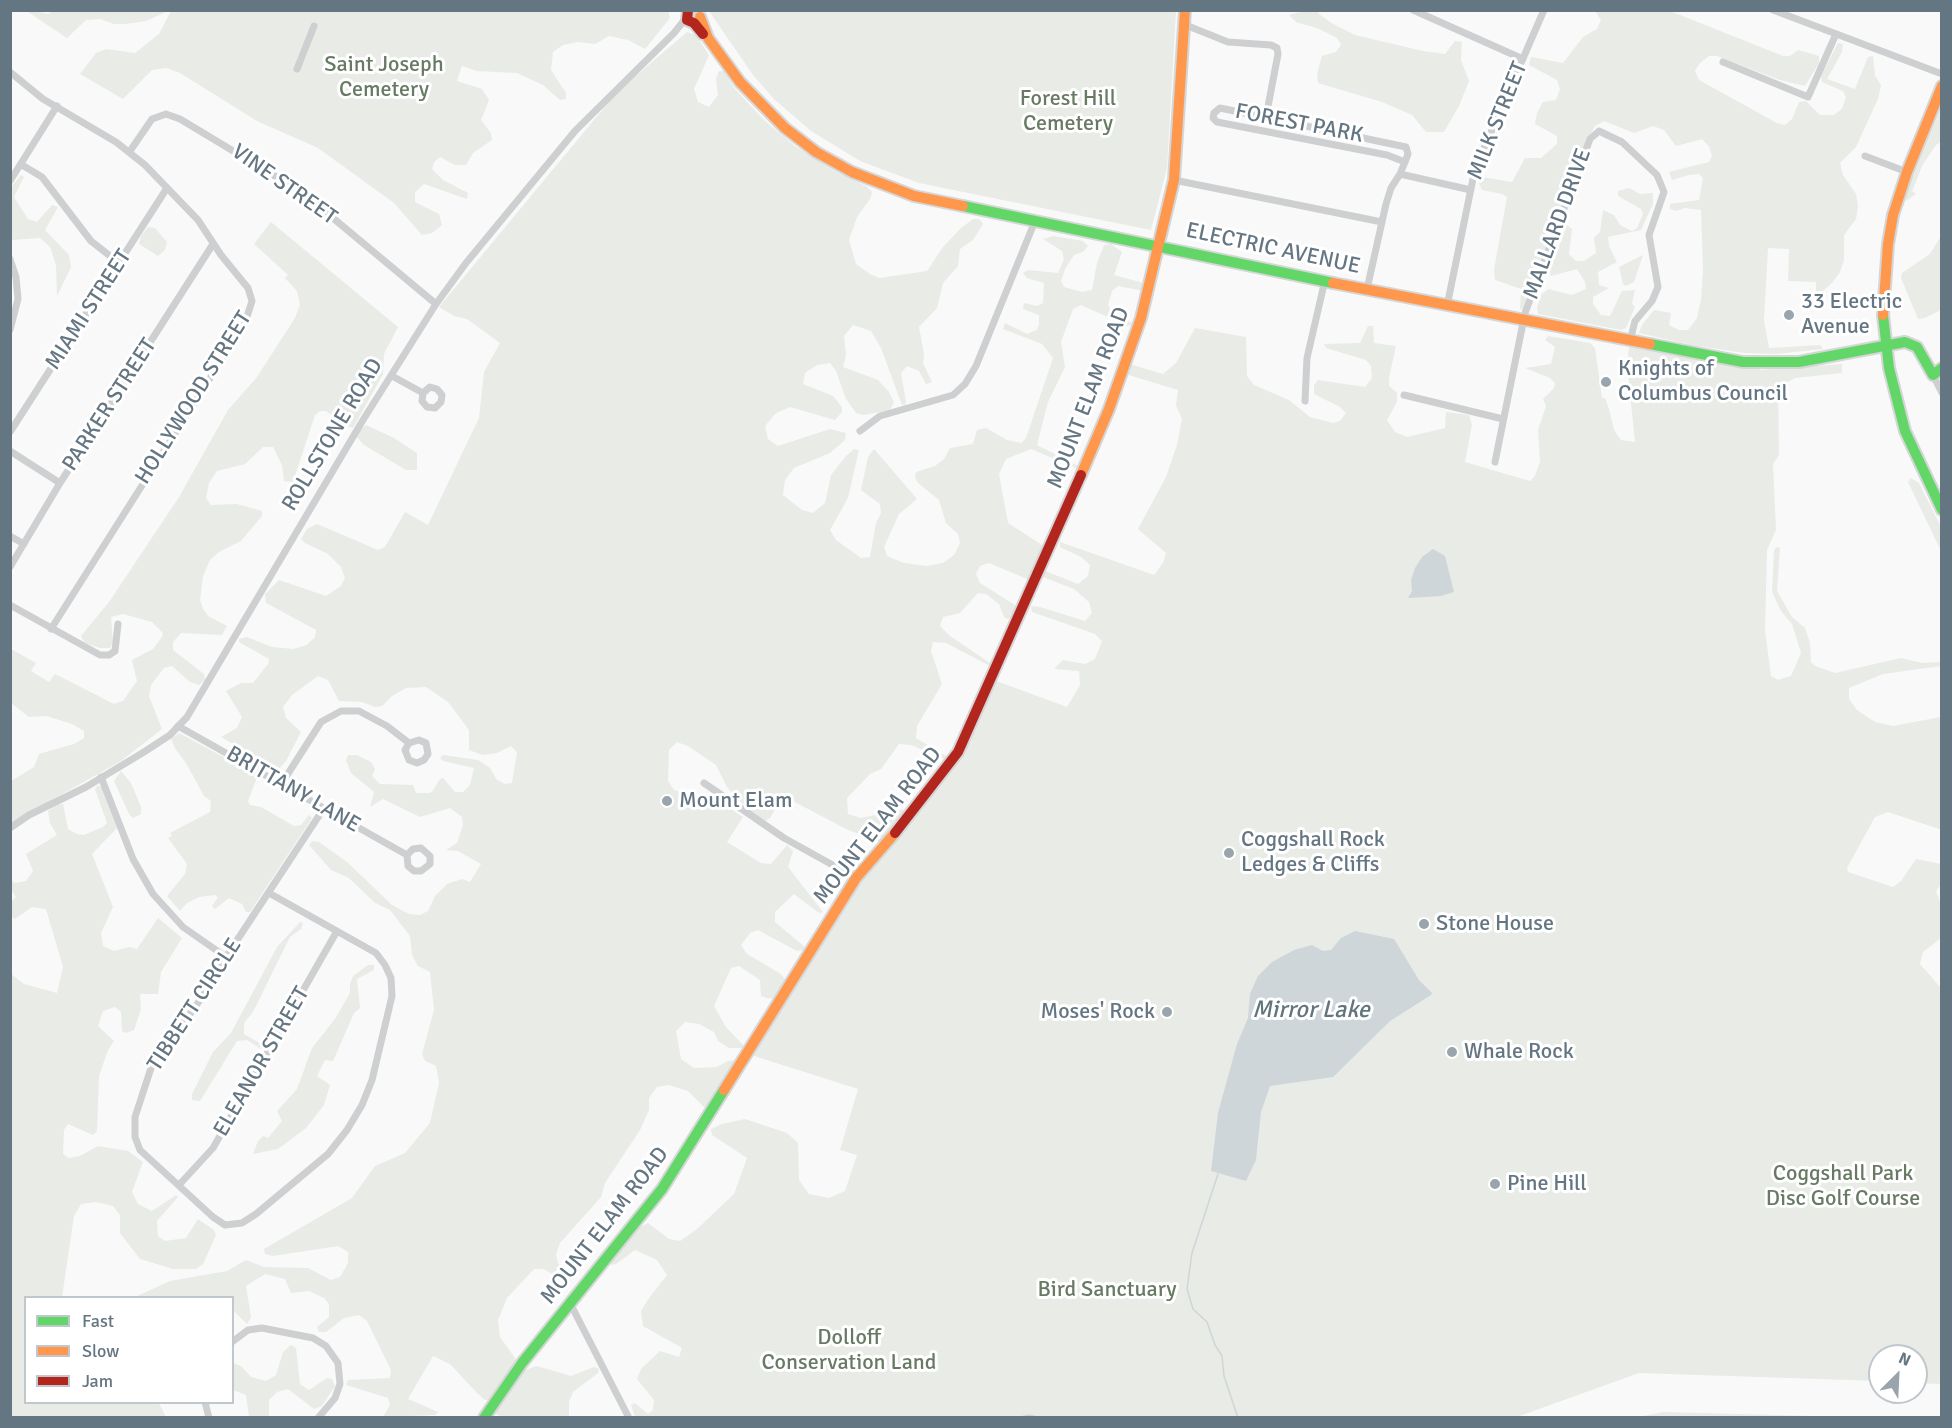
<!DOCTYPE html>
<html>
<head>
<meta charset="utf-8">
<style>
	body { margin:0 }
	#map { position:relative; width:1952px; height:1428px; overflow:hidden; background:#f9f9f9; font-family:Signika,sans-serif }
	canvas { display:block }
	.frame { position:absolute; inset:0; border:12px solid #657683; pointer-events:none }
	.legend { position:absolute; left:24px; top:1296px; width:210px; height:108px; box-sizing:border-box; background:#fff; border:2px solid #c1c8cd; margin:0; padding:8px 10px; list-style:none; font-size:18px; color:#657683 }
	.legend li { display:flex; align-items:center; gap:12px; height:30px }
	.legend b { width:30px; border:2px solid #c1c8cd }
	.north { position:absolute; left:1868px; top:1344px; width:60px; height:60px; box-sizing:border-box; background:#fff; border:2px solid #c1c8cd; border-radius:50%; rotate:24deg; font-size:16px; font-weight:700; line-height:24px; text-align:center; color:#657683 }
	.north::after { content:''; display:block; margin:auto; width:21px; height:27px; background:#99a4ac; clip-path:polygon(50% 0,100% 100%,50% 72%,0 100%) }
</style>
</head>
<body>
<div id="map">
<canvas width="1952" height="1428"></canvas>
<div class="frame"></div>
<ul class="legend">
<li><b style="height:8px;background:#63d668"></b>Fast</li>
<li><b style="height:8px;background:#ff974d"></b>Slow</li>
<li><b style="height:8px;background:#b3261e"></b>Jam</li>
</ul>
<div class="north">N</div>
</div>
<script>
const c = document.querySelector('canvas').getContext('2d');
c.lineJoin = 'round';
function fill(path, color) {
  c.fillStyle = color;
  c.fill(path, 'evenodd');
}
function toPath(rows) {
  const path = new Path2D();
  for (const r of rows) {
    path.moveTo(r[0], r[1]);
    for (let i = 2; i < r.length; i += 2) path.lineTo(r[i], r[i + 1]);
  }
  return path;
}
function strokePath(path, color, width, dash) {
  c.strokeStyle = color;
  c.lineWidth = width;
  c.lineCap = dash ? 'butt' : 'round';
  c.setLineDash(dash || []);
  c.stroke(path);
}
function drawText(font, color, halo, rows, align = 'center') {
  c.font = font + ' Signika,sans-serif';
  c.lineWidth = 6;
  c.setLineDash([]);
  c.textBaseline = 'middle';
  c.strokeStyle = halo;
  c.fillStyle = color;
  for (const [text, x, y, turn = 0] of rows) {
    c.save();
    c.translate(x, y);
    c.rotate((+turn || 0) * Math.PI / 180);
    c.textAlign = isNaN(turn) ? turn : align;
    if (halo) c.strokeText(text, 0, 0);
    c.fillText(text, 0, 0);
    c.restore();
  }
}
fill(toPath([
	[54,10,168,10,168,11,146,21,125,24,114,24,100,19,86,20,67,38,28,12,36,11,48,14],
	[668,10,670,18,645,49,628,40,609,36,595,44,578,42,563,45,553,52,551,70,566,93,566,99,560,100,543,85,517,73,476,71,462,66,457,81,482,89,489,100,481,120,491,133,492,140,473,153,466,165,455,165,440,157,434,162,432,169,443,180,468,193,467,199,424,184,415,192,415,202,439,214,442,225,432,233,422,235,394,203,318,148,257,121,180,73,166,68,152,70,123,99,80,74,96,53,106,49,135,53,159,34,171,11],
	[709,11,1176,11,1167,168,1151,230,919,183,860,161,811,131,774,99,753,75],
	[1305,11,1318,11,1319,14,1333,24,1355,35,1423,51,1445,54,1455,41,1462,42,1461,60,1469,81,1459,106,1444,132,1426,132,1412,115,1382,102,1318,83,1317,74,1322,56,1336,52,1341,45,1337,38,1317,28,1296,22,1289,15],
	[1595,11,1670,11,1783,56,1790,56,1798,50,1819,56,1819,63,1805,86,1780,80,1717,56,1709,56,1700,63,1695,71,1699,80,1777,123,1785,125,1792,119,1799,102,1806,101,1820,115,1834,115,1842,109,1846,97,1843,91,1822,82,1821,76,1838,43,1843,44,1842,52,1827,79,1855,89,1868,57,1873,56,1875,76,1881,85,1878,99,1856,147,1840,163,1843,175,1856,194,1858,206,1856,219,1844,235,1844,260,1840,272,1832,283,1816,297,1816,282,1788,281,1789,249,1768,248,1764,320,1769,348,1820,345,1823,349,1776,354,1744,353,1692,345,1639,333,1642,325,1654,310,1671,313,1669,325,1679,330,1688,330,1697,318,1701,300,1703,270,1701,210,1685,208,1676,211,1670,209,1670,204,1699,200,1703,178,1699,174,1689,175,1672,180,1669,172,1709,162,1712,156,1709,146,1702,139,1676,146,1664,130,1653,126,1634,133,1604,121,1595,126,1583,148,1523,308,1520,310,1521,289,1495,280,1494,270,1507,197,1502,194,1482,190,1479,183,1482,177,1512,182,1525,158,1541,158,1557,144,1557,136,1535,124,1537,113,1543,102,1556,100,1560,89,1557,80,1529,65,1531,57,1563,63,1583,37,1597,29,1601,20],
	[687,32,696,35,709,55,694,89,698,102,709,107,718,95,716,79,719,71,724,71,735,89,765,121,796,147,833,170,866,186,872,192,870,199,857,217,849,240,856,264,870,274,879,278,927,271,943,247,960,229,973,219,979,219,983,224,973,240,960,249,958,266,943,283,937,308,919,327,924,354,923,363,932,382,926,384,919,371,907,366,901,373,906,402,905,405,902,405,881,348,871,331,853,325,844,336,846,355,843,367,878,380,889,392,894,402,890,410,864,415,856,413,846,399,836,371,830,363,817,365,805,373,803,384,833,396,842,407,842,412,835,420,790,407,776,413,765,426,768,439,778,446,830,429,846,433,845,440,830,453,794,468,785,480,783,495,802,510,813,513,825,503,831,475,846,456,854,449,859,450,848,498,830,530,836,540,861,558,870,557,876,523,881,513,880,504,861,490,868,457,874,449,917,499,899,514,884,547,887,556,904,563,926,566,943,563,954,555,960,543,958,534,946,523,939,500,918,483,915,477,916,472,935,466,944,459,950,448,973,444,977,430,986,428,1007,440,1021,443,1026,438,1053,358,1042,344,1003,329,1005,323,1027,334,1037,330,1039,324,1039,315,1023,309,1024,303,1037,306,1043,303,1044,283,1027,278,1023,273,1028,270,1058,273,1064,259,1062,251,1043,239,1053,236,1083,241,1088,246,1083,252,1074,255,1065,269,1061,281,1064,287,1082,292,1092,290,1097,263,1104,245,1111,244,1122,252,1114,275,1140,282,1146,286,1144,291,1118,286,1112,291,1108,305,1112,312,1133,324,1128,326,1081,305,1073,309,1061,342,1065,367,1048,402,1037,445,1078,466,1076,468,1031,449,1006,459,999,474,1008,523,1042,545,1032,576,1027,579,989,563,980,566,976,574,980,583,1015,605,1012,616,1008,619,1004,617,999,604,986,594,978,593,960,613,943,617,940,626,950,636,993,665,990,666,946,643,933,642,931,651,942,684,917,726,916,738,946,756,947,760,911,745,899,744,881,769,870,774,847,798,848,814,861,818,903,809,906,816,884,841,878,841,848,830,789,799,779,803,770,818,764,822,752,814,727,787,716,765,688,746,677,742,669,750,668,781,674,790,720,802,743,817,727,842,761,863,771,864,787,845,793,851,788,867,823,912,819,913,794,894,775,912,775,922,805,947,803,950,797,951,758,930,750,933,741,945,747,954,781,974,786,981,775,999,767,998,761,996,760,980,739,966,731,968,714,1006,726,1027,746,1048,729,1048,718,1041,714,1032,699,1024,685,1022,676,1031,681,1059,694,1068,717,1067,728,1061,736,1060,737,1063,708,1106,704,1107,688,1091,669,1085,657,1087,649,1098,649,1110,640,1130,605,1183,601,1197,560,1243,556,1254,558,1263,571,1280,569,1285,544,1269,534,1269,507,1298,498,1320,500,1337,515,1358,515,1365,490,1400,485,1400,476,1392,450,1364,433,1356,408,1399,438,1412,435,1415,383,1417,390,1405,388,1398,346,1385,348,1380,390,1378,391,1370,367,1321,359,1315,344,1318,326,1332,319,1332,317,1327,329,1317,329,1304,324,1298,309,1291,291,1293,285,1279,265,1274,246,1286,251,1317,247,1324,233,1310,232,1298,133,1298,170,1281,227,1271,246,1260,264,1267,308,1268,331,1280,340,1277,348,1263,348,1252,338,1246,273,1256,265,1254,264,1249,352,1198,375,1166,405,1153,430,1123,439,1083,436,1066,425,1061,422,1054,434,1010,430,972,418,966,412,955,410,936,390,910,375,903,349,878,331,870,309,845,312,841,319,842,347,862,392,905,409,914,420,915,428,911,435,896,447,884,462,879,470,882,481,864,458,851,446,850,457,843,463,825,462,817,450,808,420,817,383,799,370,807,374,792,351,773,346,760,348,755,357,755,371,762,375,769,372,776,380,784,413,785,416,793,429,793,432,792,440,779,443,778,455,792,463,792,470,785,474,768,443,761,440,758,443,755,478,760,490,768,497,780,505,784,512,783,517,752,511,746,497,753,482,755,469,750,469,730,448,702,426,687,406,688,392,696,382,706,375,707,362,702,339,701,328,680,318,676,292,695,283,707,286,718,301,732,286,761,278,770,221,737,237,728,242,717,226,691,241,683,253,683,268,664,269,659,239,642,239,639,247,637,272,647,293,649,307,645,315,637,316,630,266,603,265,594,279,580,326,596,341,586,345,578,341,567,328,554,305,543,301,539,307,529,317,524,378,550,385,547,405,512,428,525,479,418,484,372,500,343,467,319,454,316,439,307,618,91],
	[1941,108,1941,142,1936,145,1923,164,1912,191,1916,194,1906,201,1906,193],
	[21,175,24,177,14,197,28,219,37,222,52,205,58,207,45,230,69,255,71,267,57,296,56,265,50,247,40,238,11,240,11,187],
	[1629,188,1640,194,1653,193,1653,204,1641,230,1608,237,1609,246,1617,262,1598,272,1599,285,1609,288,1593,297,1593,304,1601,315,1610,316,1622,291,1635,290,1632,303,1635,307,1626,328,1621,330,1538,314,1537,307,1541,295,1548,289,1572,295,1586,289,1585,282,1577,269,1551,276,1549,273,1567,225,1572,229,1569,254,1576,261,1584,261,1596,253,1594,238,1600,232,1603,210,1614,215,1620,225,1632,231,1637,228,1643,214,1641,209,1618,196,1618,191],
	[271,222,398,327,384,354,383,374,353,428,344,425,326,411,320,411,315,415,293,482,284,481,282,465,273,447,263,447,245,464,217,471,209,483,206,498,211,505,237,504,262,511,262,516,241,541,219,552,210,560,203,576,200,600,203,609,208,616,227,626,222,635,181,633,173,642,173,650,204,674,205,680,199,685,190,682,172,666,164,668,151,685,149,696,162,729,121,761,11,823,11,781,34,767,39,754,74,744,84,738,84,731,72,724,47,716,29,717,11,703,11,649,36,663,31,671,49,682,55,674,114,704,123,701,137,681,132,660,153,649,162,637,163,633,152,622,123,614,111,617,113,642,110,648,100,648,85,643,81,636,109,602,179,497,228,410,257,377,295,318,300,305,297,291,285,278,288,275,254,244],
	[148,227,155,228,167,242,165,250,158,256,139,244,141,236],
	[1941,236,1941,310,1925,318,1918,319,1901,278,1902,273,1930,254],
	[1643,255,1634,282,1626,286,1623,284,1619,267],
	[1368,326,1373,326,1374,343,1396,346,1389,378,1389,386,1397,393,1397,402,1387,420,1395,432,1407,437,1445,428,1446,412,1469,415,1472,425,1465,462,1530,481,1535,476,1540,461,1538,430,1546,406,1543,399,1554,388,1555,383,1550,378,1525,368,1551,364,1555,347,1545,340,1548,336,1590,343,1595,348,1602,398,1605,398,1609,409,1614,430,1621,440,1635,442,1627,364,1630,341,1760,364,1760,370,1842,364,1842,373,1795,378,1778,387,1779,455,1773,464,1776,530,1767,550,1765,630,1771,676,1778,680,1791,676,1801,653,1792,624,1781,611,1772,592,1774,550,1777,547,1780,548,1777,591,1792,617,1805,628,1810,643,1811,662,1815,666,1835,673,1901,658,1922,663,1941,662,1941,666,1883,674,1849,688,1849,699,1857,710,1875,722,1893,726,1941,717,1942,830,1888,812,1875,817,1847,868,1848,872,1893,887,1901,881,1916,859,1941,864,1941,884,1936,891,1941,905,1941,938,1923,952,1920,964,1941,988,1941,1384,1916,1383,1916,1356,1880,1356,1880,1381,1639,1373,1514,1418,635,1417,631,1405,635,1403,648,1414,653,1410,654,1400,637,1379,641,1369,660,1351,679,1357,682,1348,643,1326,641,1311,649,1298,667,1275,657,1260,635,1250,616,1264,611,1265,611,1261,638,1228,648,1223,669,1239,680,1241,696,1230,734,1194,747,1158,712,1135,711,1129,722,1124,745,1119,787,1133,798,1143,799,1180,809,1194,829,1198,845,1191,857,1155,840,1150,858,1089,748,1054,856,878,952,764,991,679,1067,707,1080,685,1079,671,1054,669,1063,660,1085,664,1095,659,1102,641,1095,634,1032,612,1031,606,1040,607,1085,621,1092,613,1089,602,1074,589,1043,577,1045,571,1078,584,1088,576,1090,565,1081,557,1060,547,1060,542,1154,575,1163,563,1166,553,1138,529,1166,477,1177,445,1182,419,1176,405,1178,390,1122,373,1126,363,1163,374,1176,363,1195,328,1246,337,1247,376,1254,385,1289,400,1310,417,1333,423,1340,421,1346,413,1340,407,1314,394,1314,385,1318,380,1365,387,1372,378,1371,366,1366,360,1326,348,1324,344,1360,343],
	[366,425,394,438,417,453,417,470,406,470,364,445,357,437,360,430],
	[1911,478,1919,483,1941,527,1941,551,1908,482],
	[179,733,255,774,256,780,248,801,250,805,261,807,294,826,301,825,309,815,312,818,250,912,246,912,242,904,229,898,215,909,212,906,218,897,215,895,199,897,187,903,180,911,167,896,185,874,187,864,168,838,172,836,170,833,210,812,211,801,204,796,186,763,176,750,171,739],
	[121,771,131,783,141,807,141,814,133,818,129,814,114,781],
	[98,785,102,787,117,828,92,854,113,907,101,933,103,946,114,951,129,947,137,949,158,918,182,938,161,972,158,994,140,994,141,1009,134,1030,126,1033,122,1031,121,1012,115,1007,103,1011,98,1026,114,1041,108,1050,99,1076,97,1131,93,1135,68,1124,64,1130,63,1154,69,1158,80,1156,98,1146,128,1151,143,1162,132,1192,138,1204,152,1211,176,1195,178,1197,157,1221,158,1236,165,1241,186,1238,198,1219,214,1230,216,1235,203,1264,196,1269,173,1269,140,1259,120,1233,120,1215,113,1206,96,1202,81,1204,74,1216,62,1297,26,1298,26,1402,159,1403,166,1417,11,1417,11,974,24,984,57,993,63,967,46,909,32,907,15,919,11,917,11,902,16,897,11,890,10,880,15,883,26,881,33,871,26,854,57,835,50,823,48,811,57,805,63,804,68,829,77,834,84,835,103,827,107,823,95,789],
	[300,922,303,923,301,929,290,937,253,1012,244,1023,244,1034,263,1045,261,1049,247,1040,237,1041,200,1101,192,1100,192,1094,213,1052,231,1033,277,947],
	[368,965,374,965,374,970,357,979,360,1008,354,1013,333,1061,325,1060,317,1076,330,1085,324,1105,306,1128,278,1149,253,1154,258,1141,263,1136,268,1138,282,1121,277,1111,297,1089,312,1048,335,1019,350,993,350,984,353,976],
	[291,1345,296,1348,300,1384,309,1390,327,1378,332,1379,335,1386,322,1406,314,1409,288,1389,277,1392,269,1400,269,1417,249,1417,246,1395,233,1390,233,1363,241,1366,251,1377,266,1381,276,1375,283,1352],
	[537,1366,571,1376,594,1367,599,1369,598,1373,573,1392,569,1402,569,1417,502,1417,496,1414,496,1410,522,1371],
	[1664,1412,1854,1417,1638,1417]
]), '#e8ebe6');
fill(toPath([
	[1433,549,1445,556,1454,592,1441,596,1408,598,1412,591,1411,580,1415,568,1422,557],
	[1355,931,1394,939,1419,980,1432,993,1431,995,1390,1021,1333,1077,1270,1086,1261,1112,1256,1160,1246,1181,1211,1171,1218,1113,1237,1044,1248,1018,1250,994,1258,976,1272,962,1294,950,1312,945,1323,951,1331,950,1341,938]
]), '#ced6d9');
strokePath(toPath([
	[1218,1174,1192,1253,1187,1289,1193,1309,1207,1322,1215,1345,1222,1356,1224,1376,1238,1418],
	[1017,1418,1029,1415,1042,1418]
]), '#ced6d9', 1.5);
const fast = toPath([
	[963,206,1333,283],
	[1883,315,1889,368,1905,431,1942,510],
	[1650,344,1743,362,1799,362,1905,342,1917,347,1933,375,1942,368],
	[484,1418,522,1363,662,1189,724,1090]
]);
const slow = toPath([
	[700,17,708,38,740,82,785,128,816,152,852,172,914,196,963,206],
	[1333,283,1650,344],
	[1883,315,1888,244,1893,215,1907,172,1942,86],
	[1081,475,1109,409,1141,318,1174,180,1185,10],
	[724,1090,856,878,895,833]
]);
const jam = toPath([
	[688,10,687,20,694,23,703,34],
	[895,833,958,752,1081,475]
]);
strokePath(fast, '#d5d6d7', 14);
strokePath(slow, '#d5d6d7', 14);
strokePath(jam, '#d5d6d7', 14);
strokePath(toPath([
	[1413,10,1523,59],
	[1773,10,1942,74],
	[1183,24,1228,42,1271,45,1277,48,1278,54,1266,117],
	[1723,62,1808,97,1836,34],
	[297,69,314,26],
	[10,72,43,99,116,142,145,165,198,220,221,255,248,288,252,301,245,323,51,629],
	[130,151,152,119,166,114,180,119,303,193,436,304],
	[1865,156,1907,172],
	[22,165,42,177,91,241,119,263],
	[1400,174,1471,190],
	[1174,180,1382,222],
	[10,181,57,106],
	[10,259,16,277,18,299,10,330],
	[1367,289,1386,204,1391,188,1400,174,1405,162,1408,154,1406,147,1220,108,1214,113,1213,118,1217,122,1387,155,1405,162],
	[1447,306,1475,169,1544,10],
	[1933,375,1942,393],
	[392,376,423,393,422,401,427,407,435,408,441,402,442,395,437,389,430,387,423,393],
	[1404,395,1503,419],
	[1305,401,1307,358,1325,280],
	[860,431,880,416,953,395,965,384,976,366,1035,221],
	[10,432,167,188],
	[10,451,60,483],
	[1495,462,1525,313,1590,139,1599,131,1622,142,1657,175,1664,192,1649,235,1658,287,1652,301,1635,321,1630,341],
	[10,536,24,544],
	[10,567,60,483,213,244],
	[10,605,100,655,109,655,115,651,118,624],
	[178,726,407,855,408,866,414,871,421,871,430,864,430,856,421,848,413,849,407,855],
	[101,777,133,859,153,894,183,927,226,957],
	[282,783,321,722,341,711,359,711,387,726,409,743,405,750,409,760,417,763,424,760,428,754,426,743,419,740,409,743],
	[704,783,784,838,856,878],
	[10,828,29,815,86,787,144,752,170,735,187,717,363,420,436,304,466,263,575,131,674,33,686,18],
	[269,893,376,953,385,965,391,978,392,996,372,1080,362,1105,347,1130,328,1154,256,1214,242,1223,225,1225,213,1217,140,1150,135,1137,135,1117,153,1062,196,1006,226,957,324,808],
	[179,1185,213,1148,337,931],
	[570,1303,629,1418],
	[232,1342,248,1330,262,1328,313,1338,326,1346,338,1363,340,1384,335,1398,318,1418],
	[205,1402,209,1418]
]), '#cecfd0', 7);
strokePath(fast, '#63d668', 10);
strokePath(slow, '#ff974d', 10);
strokePath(jam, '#b3261e', 10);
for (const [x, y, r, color] of [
	[1789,315,6,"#99a4ac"],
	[1606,382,6,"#99a4ac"],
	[667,801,6,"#99a4ac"],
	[1229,853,6,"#99a4ac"],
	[1424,924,6,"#99a4ac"],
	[1167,1012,6,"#99a4ac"],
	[1452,1052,6,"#99a4ac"],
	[1495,1184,6,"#99a4ac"]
]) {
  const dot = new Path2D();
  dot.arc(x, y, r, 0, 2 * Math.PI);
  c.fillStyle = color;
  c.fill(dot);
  strokePath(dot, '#fff', 2);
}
drawText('22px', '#687a64', '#fff', [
	["Saint Joseph",384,65],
	["Cemetery",384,90],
	["Forest Hill",1068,99],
	["Cemetery",1068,124],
	["Coggshall Park",1843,1174],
	["Disc Golf Course",1843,1199],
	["Bird Sanctuary",1107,1290],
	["Dolloff",849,1338],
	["Conservation Land",849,1363]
]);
drawText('22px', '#657683', '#fff', [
	["MILK STREET",1498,121,-68],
	["FOREST PARK",1299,124,11],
	["VINE STREET",284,185,35],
	["MALLARD DRIVE",1558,224,-70],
	["ELECTRIC AVENUE",1273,249,12],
	["MIAMI STREET",89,310,-57],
	["HOLLYWOOD STREET",194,398,-58],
	["MOUNT ELAM ROAD",1089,398,-69],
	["PARKER STREET",110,405,-57],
	["ROLLSTONE ROAD",333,435,-59],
	["BRITTANY LANE",293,790,30],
	["MOUNT ELAM ROAD",878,826,-52],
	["TIBBETT CIRCLE",195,1005,-57],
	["ELEANOR STREET",262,1062,-60],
	["MOUNT ELAM ROAD",605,1226,-52]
]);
drawText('22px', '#657683', '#fff', [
	["33 Electric",1801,302],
	["Avenue",1801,327],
	["Knights of",1618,369],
	["Columbus Council",1618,394],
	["Mount Elam",679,801],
	["Coggshall Rock",1241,840],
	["Ledges & Cliffs",1241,865],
	["Stone House",1436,924],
	["Moses' Rock",1155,1012,"right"],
	["Whale Rock",1464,1052],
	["Pine Hill",1507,1184]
], 'left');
drawText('italic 24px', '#60757c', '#fff', [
	["Mirror Lake",1311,1011]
]);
</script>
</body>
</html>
